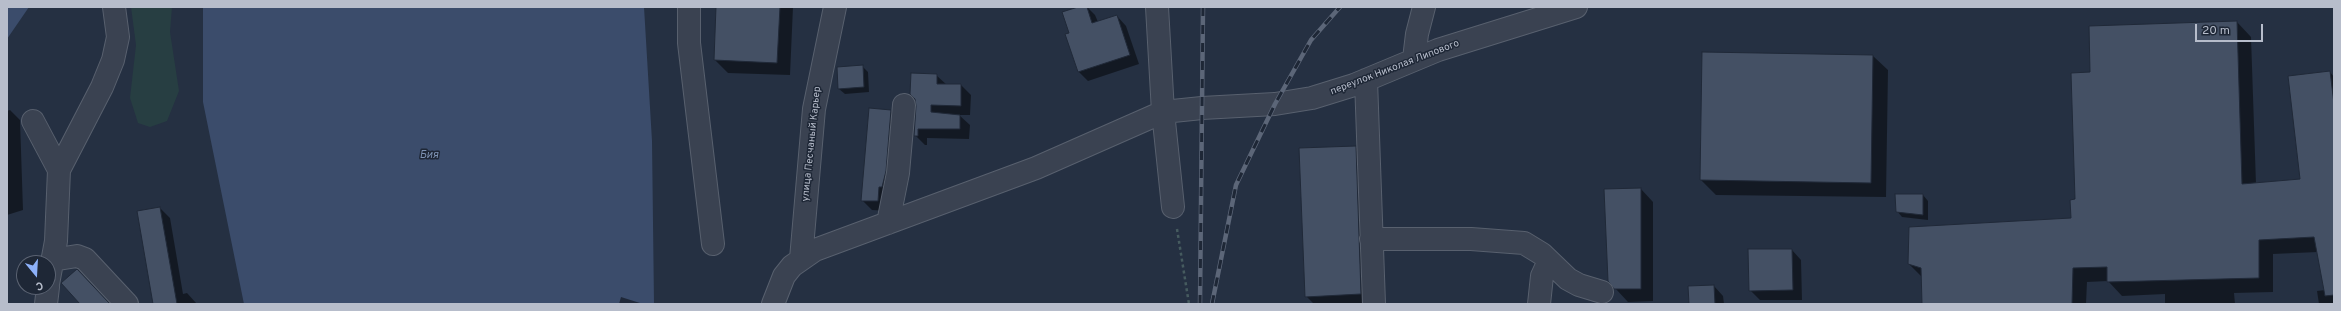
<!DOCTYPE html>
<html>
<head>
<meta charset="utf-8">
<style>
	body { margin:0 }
	#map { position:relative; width:2341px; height:311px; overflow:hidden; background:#253042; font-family:Overpass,sans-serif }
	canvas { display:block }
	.frame { position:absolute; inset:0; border:8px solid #b7bdcb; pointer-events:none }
	.north { position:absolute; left:16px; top:255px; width:40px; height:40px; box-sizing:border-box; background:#1e2736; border:1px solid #5b6372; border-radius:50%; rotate:162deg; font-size:11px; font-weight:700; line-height:16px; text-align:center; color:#b7bdcb }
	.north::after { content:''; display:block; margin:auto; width:14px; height:18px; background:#8db1fa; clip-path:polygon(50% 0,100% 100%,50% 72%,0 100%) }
	.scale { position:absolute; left:2195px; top:24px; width:68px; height:18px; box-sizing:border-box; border:2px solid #b7bdcb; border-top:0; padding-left:5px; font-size:12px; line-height:14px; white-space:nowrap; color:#b7bdcb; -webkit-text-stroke:3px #1e2736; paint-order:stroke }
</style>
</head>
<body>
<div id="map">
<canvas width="2341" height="311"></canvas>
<div class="frame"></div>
<div class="north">С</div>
<div class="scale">20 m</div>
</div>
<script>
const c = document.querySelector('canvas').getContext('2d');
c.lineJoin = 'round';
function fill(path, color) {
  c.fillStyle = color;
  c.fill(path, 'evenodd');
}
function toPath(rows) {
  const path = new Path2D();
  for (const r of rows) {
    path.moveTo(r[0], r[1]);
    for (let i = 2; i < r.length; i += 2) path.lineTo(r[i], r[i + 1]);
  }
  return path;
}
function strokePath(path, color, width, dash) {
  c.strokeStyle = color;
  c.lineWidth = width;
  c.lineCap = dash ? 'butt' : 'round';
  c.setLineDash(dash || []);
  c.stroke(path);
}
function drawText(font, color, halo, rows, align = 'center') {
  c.font = font + ' Overpass,sans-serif';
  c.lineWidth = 3;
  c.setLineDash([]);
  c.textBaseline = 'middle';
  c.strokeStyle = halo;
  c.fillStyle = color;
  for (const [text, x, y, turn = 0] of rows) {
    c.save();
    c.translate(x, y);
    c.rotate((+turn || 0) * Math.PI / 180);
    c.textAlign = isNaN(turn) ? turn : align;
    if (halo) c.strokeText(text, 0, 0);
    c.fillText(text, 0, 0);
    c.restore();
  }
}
fill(toPath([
	[131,7,172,7,170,32,179,91,167,121,150,127,138,123,130,98,136,45]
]), '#273e42');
fill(toPath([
	[7,7,29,7,7,39],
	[203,7,644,7,652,141,654,304,244,304,203,102]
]), '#3b4c6b');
fill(toPath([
	[717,7,793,7,790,75,728,73,715,60],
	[1082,7,1087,7,1095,15,1098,22,1117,16,1126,26,1139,64,1088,81,1079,72,1067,35,1070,34],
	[2237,22,2251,37,2256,184,2302,180,2330,72,2334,77,2334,304,2319,304,2317,291,2325,290,2318,252,2273,254,2273,292,2234,293,2235,304,2165,304,2165,294,2122,296,2108,281,2087,282,2086,304,1923,304,1922,277,1909,264,2072,219,2092,73],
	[1873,56,1888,70,1886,197,1716,195,1701,180],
	[862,66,868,72,869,92,845,94,839,89],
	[936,75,947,85,961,85,971,95,970,115,959,115,970,125,969,139,927,138,927,145,925,145,915,135],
	[10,110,20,120,23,210,7,215,7,111],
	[891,111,900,120,888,211,872,210,862,200],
	[1355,147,1370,161,1375,304,1314,304,1306,296],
	[1641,189,1653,202,1653,301,1628,302,1615,288],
	[1923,195,1928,201,1928,220,1902,217,1897,211],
	[160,208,170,218,183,294,187,293,197,304,154,304],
	[1792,250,1801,260,1802,300,1760,300,1750,290],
	[1714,286,1723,296,1724,304,1690,304],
	[621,297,640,303,640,304,619,304]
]), '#0007');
const building = toPath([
	[716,7,780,7,777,63,714,60,716,7],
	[1078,7,1087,7,1092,23,1117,15,1130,55,1078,72,1065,34,1069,33,1062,12,1078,7],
	[2237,21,2242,184,2300,179,2288,76,2330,71,2334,104,2334,295,2325,296,2314,237,2259,240,2259,278,2107,282,2107,267,2073,268,2072,304,1922,304,1921,268,1908,264,1909,227,2071,218,2070,200,2075,199,2071,73,2090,72,2089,26,2237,21],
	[1702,52,1873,55,1871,183,1700,180,1702,52],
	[863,65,864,87,838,89,837,67,863,65],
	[911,73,937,74,937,84,961,84,961,106,931,105,931,112,960,115,960,129,918,129,918,136,914,136,916,106,915,99,910,94,911,73],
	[869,108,891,110,886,171,882,187,879,187,878,201,861,201,869,108],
	[1356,146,1361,294,1305,297,1299,148,1356,146],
	[1641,188,1641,289,1614,289,1608,281,1604,189,1641,188],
	[1895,194,1923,194,1923,215,1896,212,1895,194],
	[160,207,177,304,153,304,137,211,160,207],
	[1748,249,1792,249,1793,290,1749,291,1748,249],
	[77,269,78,270,110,304,80,304,61,283,77,269],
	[1714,285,1715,304,1689,304,1688,286,1714,285]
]);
fill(building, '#445064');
strokePath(building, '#202938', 1);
const minor = toPath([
	[689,7,689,43,713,244],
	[1157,7,1163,112,1173,207],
	[1414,59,1417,34,1424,7],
	[1366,80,1374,304],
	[33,121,59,170],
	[888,223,898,173,904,105],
	[1371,239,1471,239,1524,243,1542,254,1568,279,1579,285,1602,292],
	[801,259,814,109,835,7],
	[52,260,77,256,85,259,127,304],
	[48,284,56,241,59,170,102,87,113,60,118,37,114,7],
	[46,304,48,287],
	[773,304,784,276,792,266,815,250,1036,168,1163,112,1202,108,1275,104,1312,98,1354,85,1438,50,1576,7],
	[1539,304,1542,276,1549,261]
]);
strokePath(minor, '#58606e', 24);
strokePath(toPath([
	[1177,229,1189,304]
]), '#465b5f', 2.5, [3, 3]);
strokePath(minor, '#3a4251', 22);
const rail = toPath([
	[1200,304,1203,7],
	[1212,304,1236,185,1275,104,1311,40,1340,7]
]);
strokePath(rail, '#5c6678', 4.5);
strokePath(rail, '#1e2736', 3, [9]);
drawText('10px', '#b7bdcb', '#1e2736', [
	["переулок Николая Липового",1395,68,-21],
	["улица Песчаный Карьер",812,144,-84]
]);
drawText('italic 11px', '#7d92b3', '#1e2736', [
	["Бия",429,156]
]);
</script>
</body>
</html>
